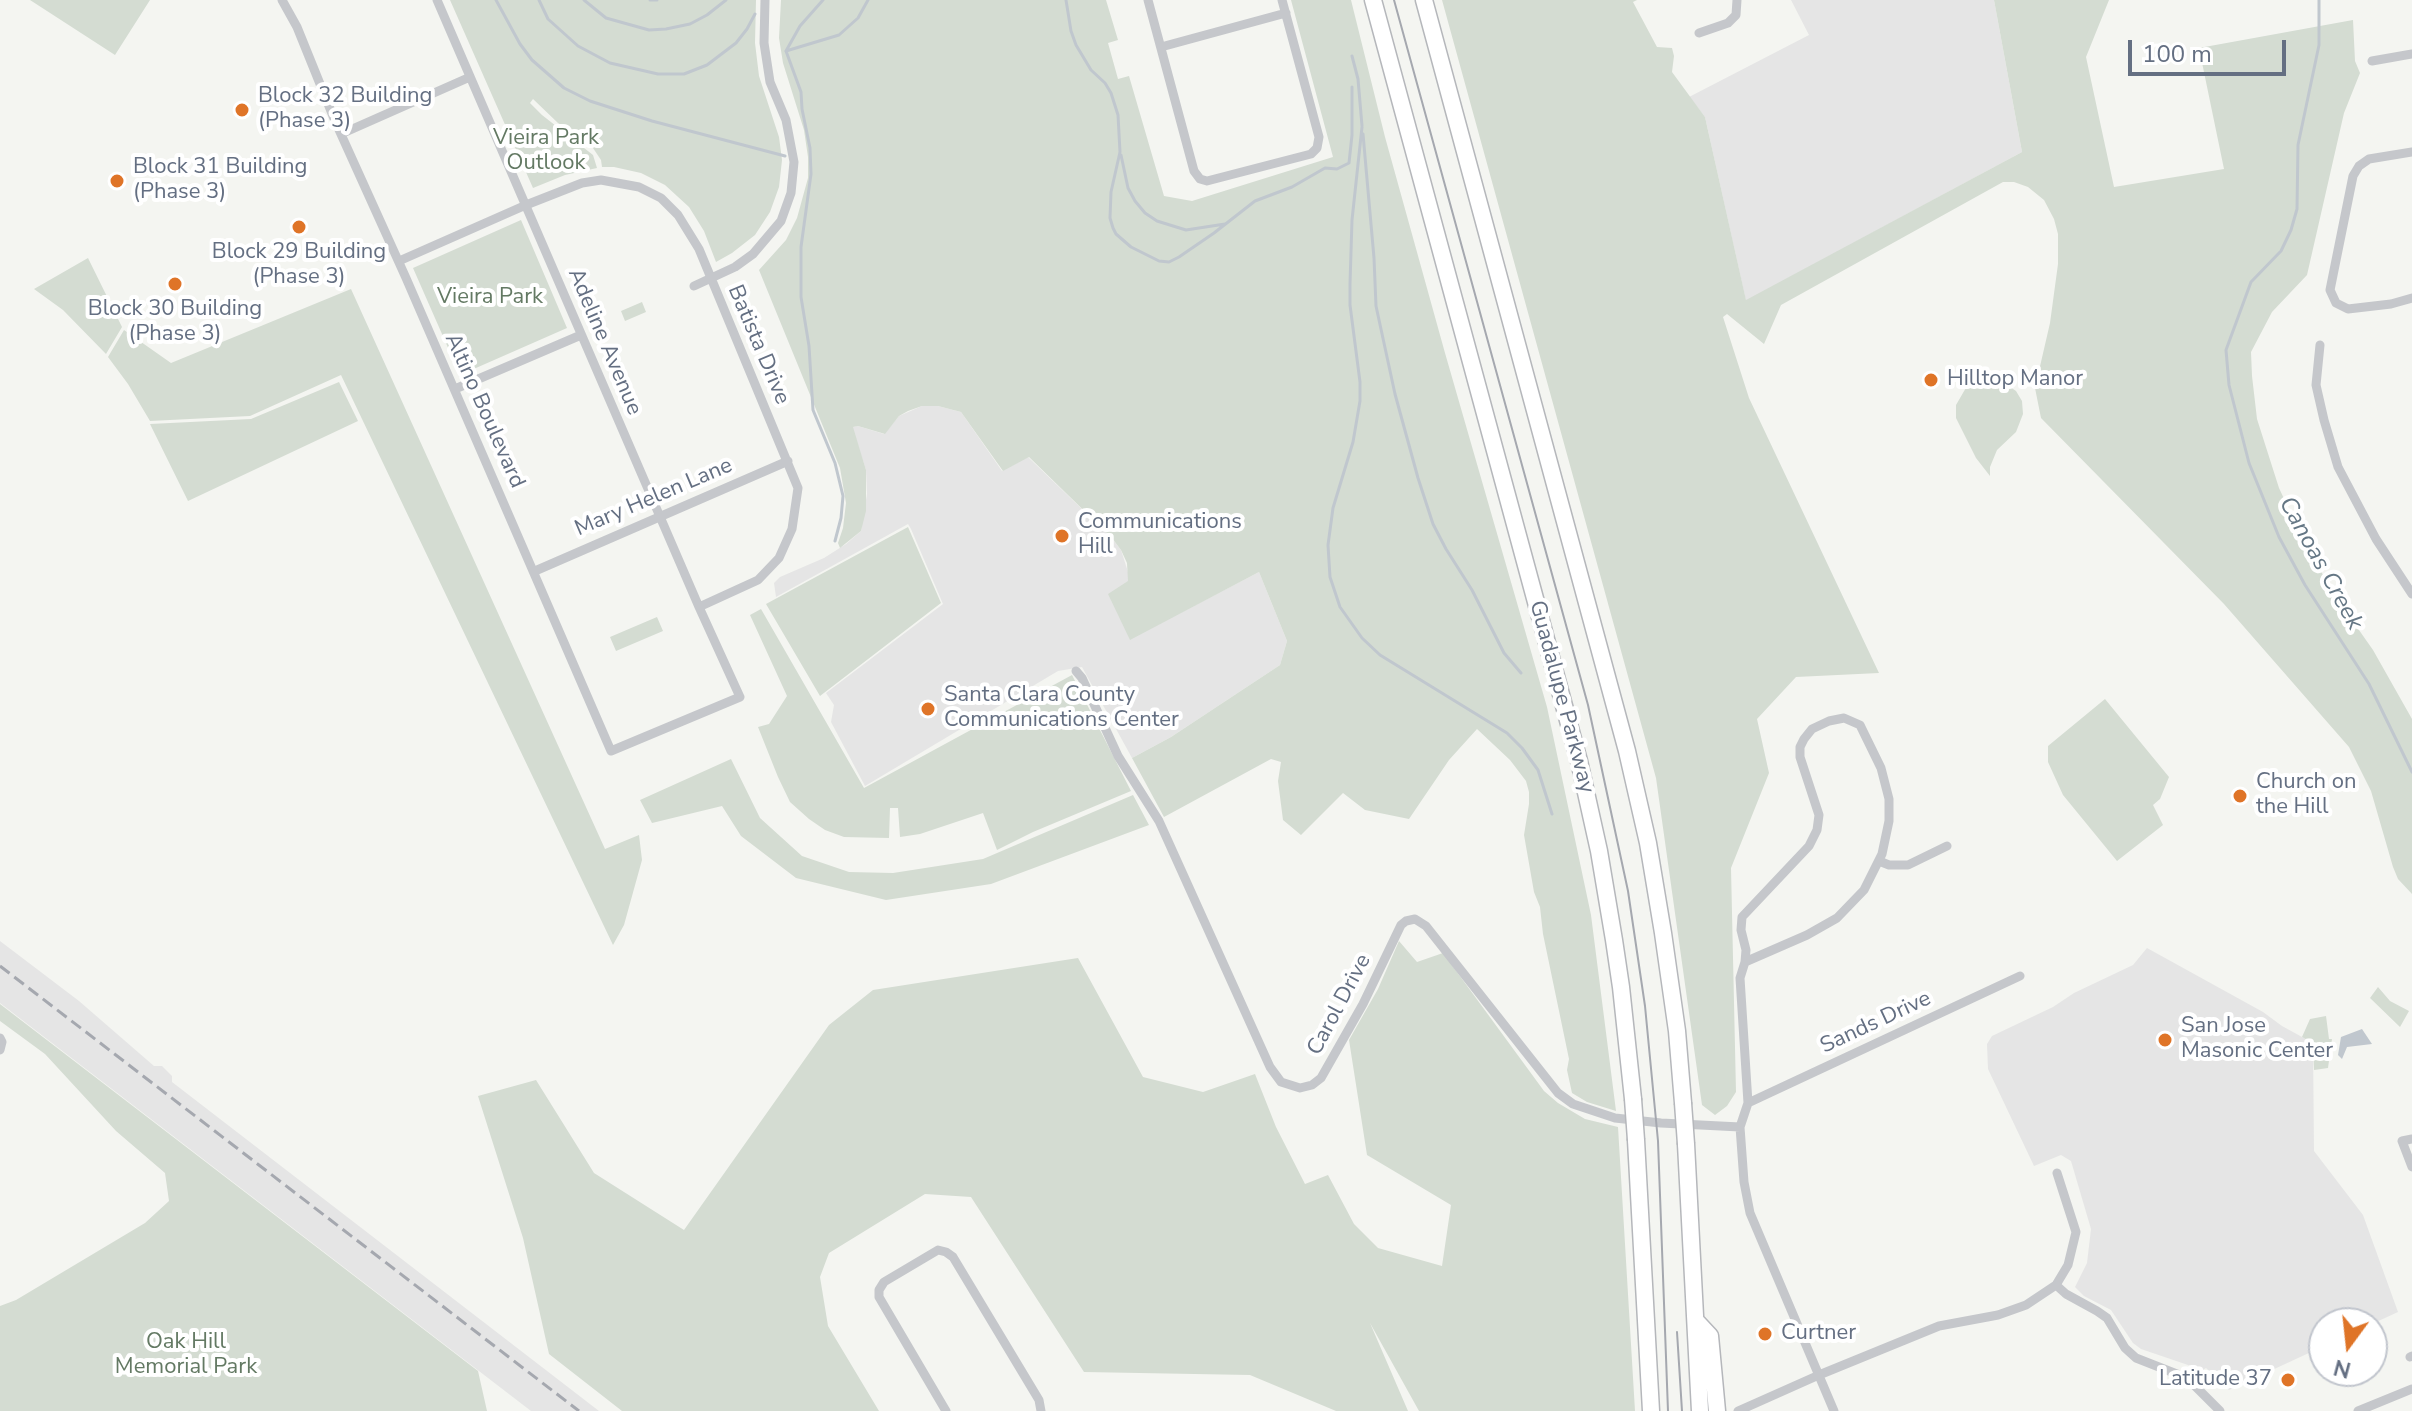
<!DOCTYPE html>
<html>
<head>
<meta charset="utf-8">
<style>
	body { margin:0 }
	#map { position:relative; width:2412px; height:1411px; overflow:hidden; background:#f4f5f1; font-family:"Nunito Sans",sans-serif }
	canvas { display:block }
	.north { position:absolute; left:2308px; top:1307px; width:80px; height:80px; box-sizing:border-box; background:#fff; border:2px solid #c1c5cd; border-radius:50%; rotate:195deg; font-size:22px; font-weight:700; line-height:32px; text-align:center; color:#646f82 }
	.north::after { content:''; display:block; margin:auto; width:28px; height:36px; background:#df7427; clip-path:polygon(50% 0,100% 100%,50% 72%,0 100%) }
	.scale { position:absolute; left:2128px; top:40px; width:158px; height:36px; box-sizing:border-box; border:4px solid #646f82; border-top:0; padding-left:10px; font-size:24px; line-height:28px; white-space:nowrap; color:#646f82; -webkit-text-stroke:6px #fff; paint-order:stroke }
</style>
</head>
<body>
<div id="map">
<canvas width="2412" height="1411"></canvas>
<div class="north">N</div>
<div class="scale">100 m</div>
</div>
<script>
const c = document.querySelector('canvas').getContext('2d');
c.lineJoin = 'round';
function fill(path, color) {
  c.fillStyle = color;
  c.fill(path, 'evenodd');
}
function toPath(rows) {
  const path = new Path2D();
  for (const r of rows) {
    path.moveTo(r[0], r[1]);
    for (let i = 2; i < r.length; i += 2) path.lineTo(r[i], r[i + 1]);
  }
  return path;
}
function strokePath(path, color, width, dash) {
  c.strokeStyle = color;
  c.lineWidth = width;
  c.lineCap = dash ? 'butt' : 'round';
  c.setLineDash(dash || []);
  c.stroke(path);
}
function drawText(font, color, halo, rows, align = 'center') {
  c.font = font + ' "Nunito Sans",sans-serif';
  c.lineWidth = 8;
  c.setLineDash([]);
  c.textBaseline = 'middle';
  c.strokeStyle = halo;
  c.fillStyle = color;
  for (const [text, x, y, turn = 0] of rows) {
    c.save();
    c.translate(x, y);
    c.rotate((+turn || 0) * Math.PI / 180);
    c.textAlign = isNaN(turn) ? turn : align;
    if (halo) c.strokeText(text, 0, 0);
    c.fillText(text, 0, 0);
    c.restore();
  }
}
fill(toPath([
	[1791,0,1994,0,2022,152,1746,301,1705,117,1689,97,1809,35],
	[922,406,938,406,961,412,1002,471,1028,457,1112,538,1121,550,1128,572,1130,639,1259,572,1287,641,1280,665,1171,737,1132,758,1082,667,1058,671,865,786,831,722,834,705,826,693,943,604,911,529,908,524,776,597,774,583,780,577,824,558,846,544,861,531,867,494,866,470,852,427,858,426,884,434,899,416],
	[0,941,79,1001,154,1066,162,1066,172,1076,172,1082,599,1411,531,1411,0,1003],
	[2147,948,2263,1012,2282,1026,2313,1043,2314,1151,2363,1215,2398,1312,2372,1324,2324,1323,2324,1346,2229,1390,2206,1368,2201,1371,2188,1365,2141,1349,2133,1343,2111,1310,2084,1296,2075,1287,2087,1263,2091,1229,2071,1161,2061,1155,2034,1166,1988,1069,1987,1044,1992,1036,2053,1007,2074,993,2133,965]
]), '#e5e5e5');
fill(toPath([
	[30,0,150,0,115,55],
	[450,0,756,0,755,43,759,76,779,137,782,160,779,187,770,212,755,235,732,253,716,262,704,231,689,207,665,185,641,173,614,167,602,167,601,160,591,145,558,123,533,99,530,103,542,115,593,155,597,168,565,175,533,188],
	[781,0,1106,0,1118,40,1108,43,1118,79,1129,76,1164,196,1192,201,1333,157,1291,0,1351,0,1385,137,1445,353,1547,707,1591,915,1616,1111,1587,1102,1572,1093,1567,1070,1569,1059,1543,934,1540,907,1534,892,1524,835,1529,804,1529,792,1526,781,1510,760,1477,729,1449,760,1409,819,1365,810,1343,793,1301,835,1283,820,1278,781,1281,762,1271,759,1164,817,1132,758,1171,737,1280,665,1287,641,1259,572,1130,640,1108,594,1128,581,1127,563,1121,550,1112,538,1029,457,1003,471,961,412,938,406,922,406,908,411,899,416,885,434,858,426,853,427,866,470,866,511,861,531,840,548,838,543,843,528,846,503,840,468,759,270,786,240,797,218,808,178,808,157,804,130,783,63,779,38],
	[1442,0,1637,0,1633,2,1657,47,1672,48,1674,56,1672,72,1705,117,1746,300,2022,152,1994,0,2109,0,2086,57,2114,187,2224,169,2199,48,2353,20,2355,61,2360,73,2344,113,2307,275,2272,312,2251,352,2252,376,2257,419,2279,488,2308,550,2340,603,2373,650,2412,719,2412,894,2398,879,2393,867,2371,791,2349,747,2224,604,2041,418,2035,388,2050,323,2058,264,2058,234,2054,219,2044,200,2028,187,2014,182,2003,182,1781,305,1764,344,1727,314,1723,317,1749,398,1879,673,1796,677,1757,719,1769,773,1731,868,1736,1092,1727,1106,1715,1115,1702,1105,1656,778],
	[521,220,567,328,460,375,413,268],
	[88,258,122,327,106,354,63,310,34,289],
	[351,289,605,849,639,835,642,860,624,925,613,945,341,375,250,416,150,421,128,384,108,357,124,330,171,363],
	[642,302,646,312,625,321,621,311],
	[1989,379,2000,380,2016,391,2022,401,2023,414,2016,432,1997,450,1990,467,1990,476,1976,458,1956,418,1956,405,1967,386,1976,380],
	[339,382,358,421,188,501,150,424,251,419],
	[908,527,941,603,820,696,766,604],
	[761,609,864,788,1072,675,1131,791,1033,832,997,850,983,813,920,834,900,837,898,808,890,808,889,838,844,837,825,830,809,819,790,802,778,777,758,727,769,724,787,696,750,615],
	[657,617,663,631,616,651,610,637],
	[2105,699,2169,777,2160,799,2153,805,2163,825,2117,861,2063,795,2048,762,2048,746],
	[731,759,760,818,802,856,849,872,893,873,983,859,1133,795,1149,825,991,884,886,900,796,878,741,836,722,806,652,823,640,800],
	[1399,941,1417,962,1443,953,1544,1091,1558,1103,1585,1119,1618,1127,1635,1411,1419,1411,1370,1323,1408,1411,1336,1411,1250,1375,1084,1372,971,1197,925,1194,829,1253,820,1277,828,1326,879,1411,622,1411,549,1354,523,1238,478,1096,536,1080,594,1173,684,1230,829,1025,873,990,1078,958,1143,1077,1203,1092,1255,1074,1276,1127,1305,1184,1328,1175,1354,1224,1378,1248,1442,1266,1451,1205,1367,1155,1349,1040,1378,989],
	[2378,987,2390,1001,2409,1011,2400,1027,2370,998],
	[0,1004,478,1371,487,1411,0,1411,0,1306,16,1300,145,1223,169,1201,165,1173,116,1131,45,1054,0,1021],
	[2326,1016,2329,1039,2332,1039,2328,1068,2314,1070,2313,1043,2302,1037,2310,1019]
]), '#d4dcd2');
fill(toPath([
	[2362,1029,2372,1044,2347,1047,2342,1059,2338,1055,2341,1037]
]), '#c0c7ce');
strokePath(toPath([
	[496,0,520,44,532,60,564,88,590,101,652,121,785,156],
	[539,0,548,19,578,46,610,63,658,74,684,74,707,65,736,43,747,29,755,14],
	[584,0,606,18,649,30,666,29,690,24,707,15,726,0],
	[650,0,657,0],
	[1066,0,1071,31,1076,45,1091,70,1105,83,1111,93,1118,115,1120,152,1111,192,1110,218,1113,228,1116,234,1131,247,1159,261,1169,262,1179,257,1214,233,1255,201,1292,187,1325,168,1337,169,1349,163,1352,135,1352,87],
	[2319,0,2319,45,2298,145,2297,209,2291,230,2281,251,2251,282,2226,350,2229,385,2249,463,2279,537,2305,585,2369,684,2412,772],
	[786,51,801,92,802,109,810,148,811,174,801,247,801,297,809,346,813,410,835,463,843,496,841,518,835,541],
	[786,51,839,35,858,18,868,0],
	[786,51,800,26,823,0],
	[1352,56,1358,79,1362,126],
	[1362,127,1352,220,1350,284,1350,305,1360,382,1360,401,1353,442,1333,508,1328,545,1330,577,1340,607,1362,638,1380,655,1507,733,1522,748,1538,770,1552,814],
	[1363,134,1374,258,1376,306,1395,394,1418,478,1433,524,1446,549,1472,590,1504,653,1521,673],
	[1121,155,1128,188,1135,201,1145,213,1157,221,1186,230,1225,224]
]), '#c0c7ce', 3);
const highway = toPath([
	[1373,0,1579,761,1599,851,1614,940,1621,987,1633,1099],
	[1424,0,1627,751,1648,843,1663,933,1677,1031,1683,1103],
	[1636,1140,1651,1411],
	[1686,1144,1700,1411],
	[1696,1321,1710,1336,1717,1411]
]);
strokePath(highway, '#b5b7bb', 19);
strokePath(toPath([
	[282,0,297,27,335,121,406,278,611,751,740,697,699,607,437,0],
	[1148,0,1194,171,1200,179,1207,181,1311,154,1317,148,1319,137,1282,0],
	[1699,33,1728,23,1736,15,1737,0],
	[1161,47,1286,13],
	[2372,61,2412,54],
	[341,134,470,77],
	[2412,152,2369,159,2359,166,2353,176,2330,290,2336,303,2348,309,2391,304,2412,298],
	[399,261,526,205,582,183,601,180,639,187,661,198,678,215,699,249,798,488,792,529,779,558,758,580,699,607],
	[694,286,735,267,753,254,781,221,791,193,794,162,786,120,770,82,764,43,765,0],
	[2320,345,2316,385,2324,420,2338,467,2376,539,2412,594],
	[455,389,581,335],
	[535,571,788,461],
	[1076,671,1082,678,1118,756,1159,821,1270,1067,1281,1082,1300,1088,1312,1085,1321,1078,1363,1004,1401,925,1406,921,1415,919,1426,926,1558,1093,1573,1104,1615,1118,1661,1123,1740,1127],
	[1879,861,1889,865,1908,865,1947,846],
	[1745,962,1807,935,1837,918,1864,890,1882,854,1889,821,1889,799,1881,768,1860,725,1844,718,1829,721,1812,729,1804,739,1800,747,1800,757,1819,815,1817,830,1809,846,1742,917,1741,930,1746,950,1745,962,1740,978,1748,1103,1740,1127,1744,1182,1750,1213,1834,1411],
	[0,1038,2,1042,0,1050],
	[1748,1103,2020,976],
	[2412,1139,2402,1141,2412,1167],
	[2056,1285,2066,1294,2097,1311,2107,1318,2125,1348,2136,1358,2187,1378,2220,1411],
	[2410,1357,2412,1356],
	[946,1411,879,1297,879,1290,884,1282,938,1250,946,1252,953,1257,1039,1400,1041,1411],
	[1738,1411,1819,1375,1939,1326,1998,1315,2026,1305,2056,1285,2068,1265,2076,1232,2057,1173],
	[2358,1411,2412,1389]
]), '#c5c7cb', 9);
strokePath(highway, '#fff', 16);
strokePath(toPath([
	[1394,0,1588,705,1628,891,1645,1006,1658,1141,1668,1411],
	[1677,1332,1682,1411]
]), '#a5a8af', 2);
strokePath(toPath([
	[0,966,579,1411]
]), '#a5a8af', 3, [12, 6]);
const highwayBridge = toPath([
	[1633,1099,1636,1140],
	[1683,1103,1686,1144]
]);
strokePath(highwayBridge, '#b5b7bb', 19, []);
strokePath(highwayBridge, '#fff', 16);
for (const [x, y, r, color] of [
	[242,110,8,"#df7427"],
	[117,181,8,"#df7427"],
	[299,227,8,"#df7427"],
	[175,284,8,"#df7427"],
	[1931,380,8,"#df7427"],
	[1062,536,8,"#df7427"],
	[928,709,8,"#df7427"],
	[2240,796,8,"#df7427"],
	[2165,1040,8,"#df7427"],
	[1765,1334,8,"#df7427"],
	[2288,1380,8,"#df7427"]
]) {
  const dot = new Path2D();
  dot.arc(x, y, r, 0, 2 * Math.PI);
  c.fillStyle = color;
  c.fill(dot);
  strokePath(dot, '#fff', 3);
}
drawText('22px', '#646f82', '#fff', [
	["Block 32 Building",258,97],
	["(Phase 3)",258,122],
	["Block 31 Building",133,168],
	["(Phase 3)",133,193],
	["Block 29 Building",299,253,"center"],
	["(Phase 3)",299,278,"center"],
	["Block 30 Building",175,310,"center"],
	["(Phase 3)",175,335,"center"],
	["Hilltop Manor",1947,380],
	["Communications",1078,523],
	["Hill",1078,548],
	["Santa Clara County",944,696],
	["Communications Center",944,721],
	["Church on",2256,783],
	["the Hill",2256,808],
	["San Jose",2181,1027],
	["Masonic Center",2181,1052],
	["Curtner",1781,1334],
	["Latitude 37",2272,1380,"right"]
], 'left');
drawText('22px', '#637963', '#fff', [
	["Vieira Park",546,139],
	["Outlook",546,164],
	["Vieira Park",490,298],
	["Oak Hill",186,1343],
	["Memorial Park",186,1368]
]);
drawText('22px', '#646f82', '#fff', [
	["Adeline Avenue",604,342,67],
	["Batista Drive",758,345,67],
	["Altino Boulevard",484,411,66],
	["Mary Helen Lane",654,498,-23],
	["Guadalupe Parkway",1561,697,75],
	["Carol Drive",1340,1005,-62],
	["Sands Drive",1876,1023,-25]
]);
drawText('italic 24px', '#657785', '#fff', [
	["Canoas Creek",2320,564,61]
]);
</script>
</body>
</html>
